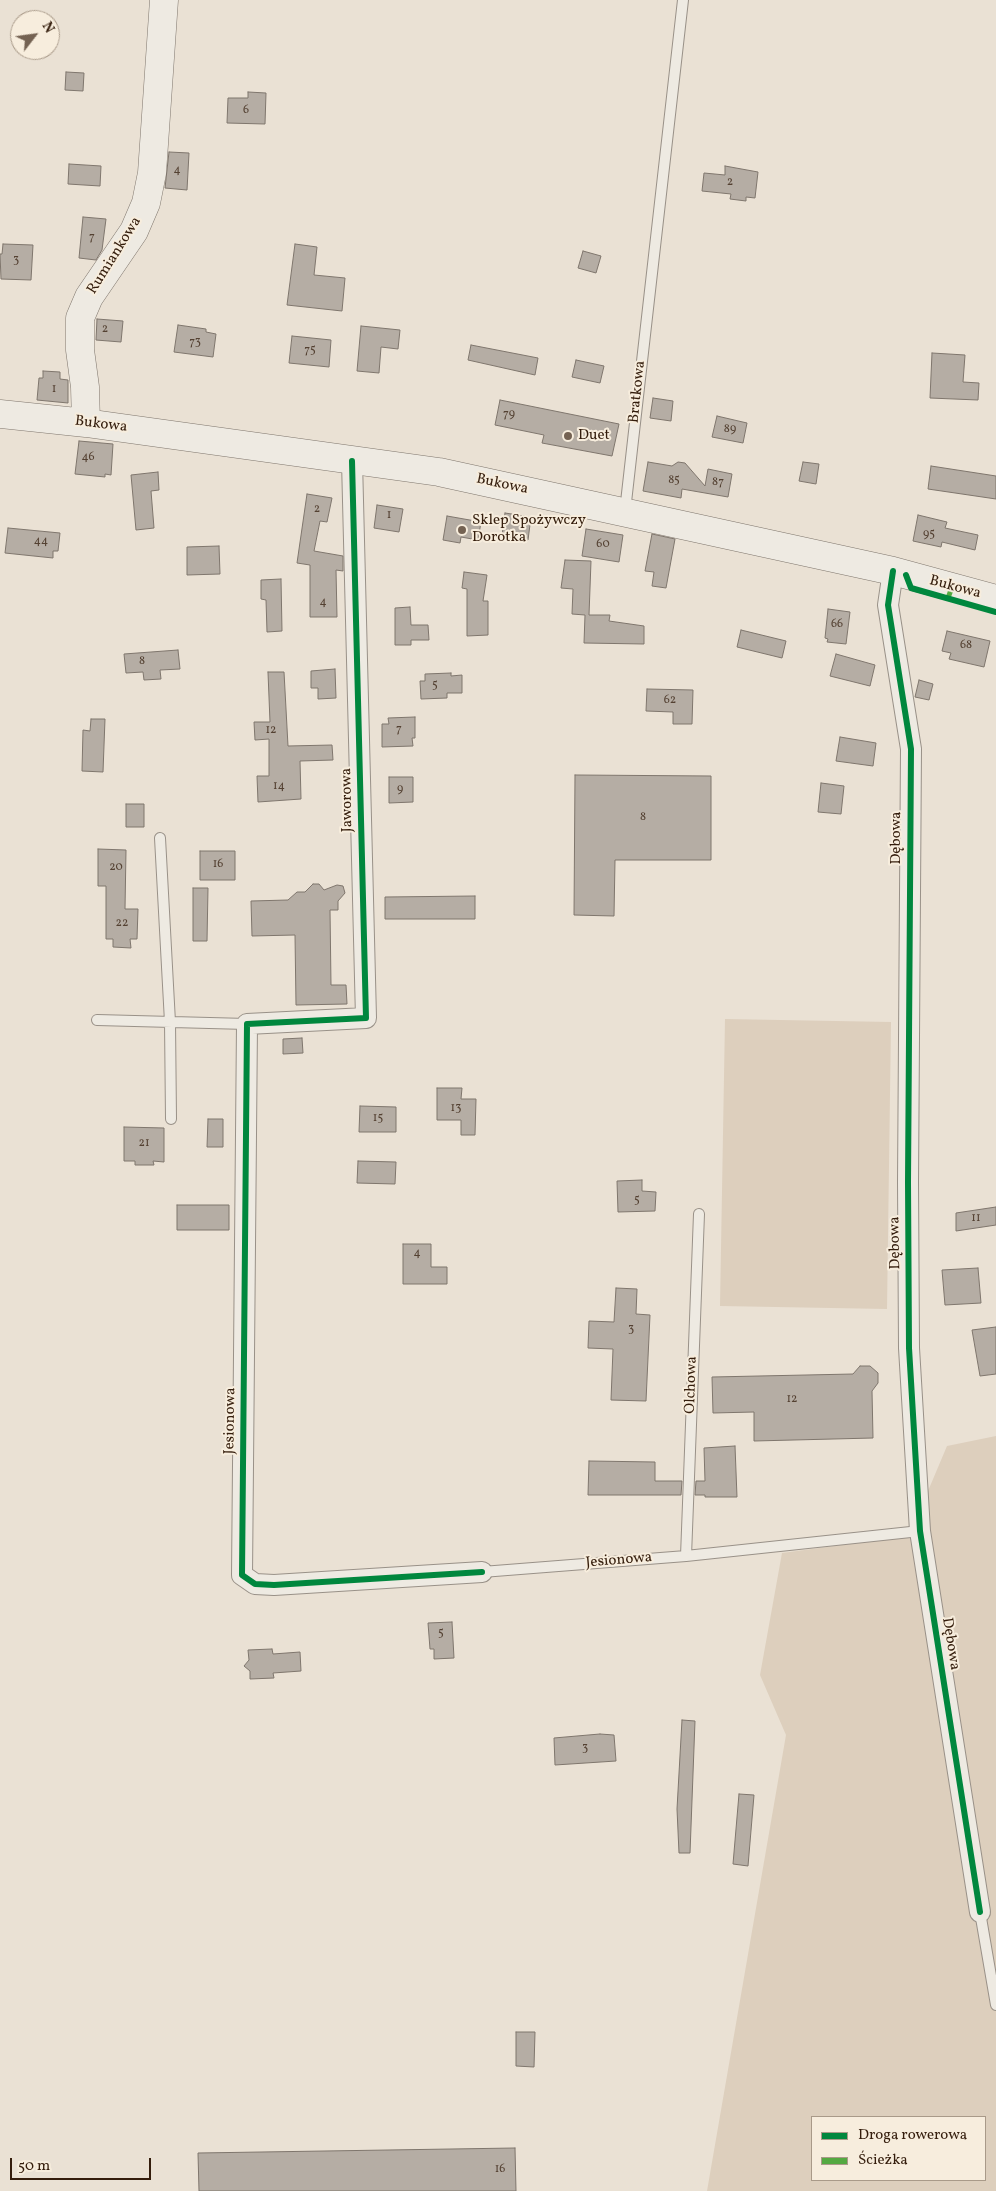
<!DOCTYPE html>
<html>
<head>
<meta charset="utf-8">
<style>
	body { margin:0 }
	#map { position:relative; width:996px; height:2191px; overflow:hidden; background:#eae1d4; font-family:Vollkorn,serif }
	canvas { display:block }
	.legend { position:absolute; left:811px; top:2116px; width:175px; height:65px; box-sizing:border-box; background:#f7eddd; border:1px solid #a99a89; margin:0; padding:6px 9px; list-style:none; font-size:15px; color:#341d0c }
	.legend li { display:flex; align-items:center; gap:10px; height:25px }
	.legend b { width:25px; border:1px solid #a99a89 }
	.north { position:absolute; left:10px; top:10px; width:50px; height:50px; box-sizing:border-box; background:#f7eddd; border:1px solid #a99a89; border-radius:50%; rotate:60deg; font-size:14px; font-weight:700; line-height:20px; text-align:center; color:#341d0c }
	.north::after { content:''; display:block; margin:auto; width:18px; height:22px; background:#746252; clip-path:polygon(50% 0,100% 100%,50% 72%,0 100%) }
	.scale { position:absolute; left:10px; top:2158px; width:141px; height:22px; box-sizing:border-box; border:2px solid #341d0c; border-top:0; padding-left:6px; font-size:15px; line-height:18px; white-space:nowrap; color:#341d0c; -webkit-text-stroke:4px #f7eddd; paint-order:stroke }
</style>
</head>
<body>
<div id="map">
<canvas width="996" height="2191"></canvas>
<ul class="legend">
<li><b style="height:6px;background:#00873e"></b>Droga rowerowa</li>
<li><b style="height:6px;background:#54a941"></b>Ścieżka</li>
</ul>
<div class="north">N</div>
<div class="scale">50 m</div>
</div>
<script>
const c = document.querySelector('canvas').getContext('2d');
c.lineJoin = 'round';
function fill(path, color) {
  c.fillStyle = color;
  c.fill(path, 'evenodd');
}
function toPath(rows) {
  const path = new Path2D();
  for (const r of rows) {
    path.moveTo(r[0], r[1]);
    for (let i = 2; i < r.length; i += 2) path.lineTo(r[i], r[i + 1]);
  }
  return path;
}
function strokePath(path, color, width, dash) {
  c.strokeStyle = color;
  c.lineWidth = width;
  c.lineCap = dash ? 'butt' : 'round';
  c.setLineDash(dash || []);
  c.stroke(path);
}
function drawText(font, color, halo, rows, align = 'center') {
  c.font = font + ' Vollkorn,serif';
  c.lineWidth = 4;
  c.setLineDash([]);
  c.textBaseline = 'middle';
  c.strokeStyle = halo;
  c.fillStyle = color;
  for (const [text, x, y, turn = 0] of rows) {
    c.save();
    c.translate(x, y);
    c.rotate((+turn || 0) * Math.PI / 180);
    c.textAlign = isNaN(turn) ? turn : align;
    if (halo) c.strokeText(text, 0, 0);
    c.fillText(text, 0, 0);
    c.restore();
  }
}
fill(toPath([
	[725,1019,891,1022,887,1309,720,1306],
	[996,1436,996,2191,707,2191,786,1735,760,1675,782,1553,909,1536,947,1446],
	[812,2117,985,2117,985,2180,812,2180]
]), '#ddcfbd');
const building = toPath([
	[66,72,84,73,83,91,65,90,66,72],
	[248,92,266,93,265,124,227,123,228,98,248,98,248,92],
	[169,152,189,153,187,190,165,188,169,152],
	[69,164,101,166,100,186,68,184,69,164],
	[725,166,758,172,755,198,746,197,746,201,730,199,731,194,702,191,704,173,725,175,725,166],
	[83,217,106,219,102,250,96,260,79,258,83,217],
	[3,244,33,245,31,280,1,279,0,254,2,254,3,244],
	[295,244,317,247,314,275,345,278,342,311,287,305,295,244],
	[583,251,601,256,596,273,578,268,583,251],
	[97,319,123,321,121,342,96,340,97,319],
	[178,325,206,329,206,332,216,334,213,357,174,352,178,325],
	[361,326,400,330,398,349,381,347,379,373,357,371,361,326],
	[292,336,331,340,329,367,289,363,292,336],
	[471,345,538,358,535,375,468,360,471,345],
	[932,353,965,355,963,382,979,383,978,400,930,398,932,353],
	[576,360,604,366,600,383,572,377,576,360],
	[43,371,60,372,60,379,68,380,68,403,37,400,39,378,43,378,43,371],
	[653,398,673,401,671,421,650,418,653,398],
	[500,400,619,424,612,456,542,443,544,435,495,425,500,400],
	[717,416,747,423,743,443,712,437,717,416],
	[79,441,113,444,111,475,105,474,105,477,75,474,79,441],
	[648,462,672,466,678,462,685,463,705,486,708,469,732,474,728,497,682,489,681,498,643,491,648,462],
	[803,462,819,464,816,484,799,481,803,462],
	[931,466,996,476,996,499,928,489,931,466],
	[158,472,159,490,151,491,154,528,136,530,131,475,158,472],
	[307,494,332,498,327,522,320,521,314,551,343,556,343,571,336,570,337,617,310,617,310,565,297,563,307,494],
	[377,505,403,509,399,532,374,528,377,505],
	[505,513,531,517,528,540,502,536,505,513],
	[918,515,947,522,945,528,978,535,975,550,942,542,941,547,913,541,918,515],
	[447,516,481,522,478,540,461,537,460,543,443,540,447,516],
	[8,528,60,533,58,551,53,551,53,558,5,553,8,528],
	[586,529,623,535,619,562,582,556,586,529],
	[652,534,675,539,666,588,652,586,654,572,645,571,652,534],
	[219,546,220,574,187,575,187,547,219,546],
	[565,560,591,561,589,615,610,615,609,621,644,626,644,644,584,643,585,615,572,614,573,589,561,588,565,560],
	[464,572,487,575,483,601,488,601,488,635,467,636,467,589,462,588,464,572],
	[281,579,282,631,267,632,266,600,261,599,261,580,281,579],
	[410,607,411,625,428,625,429,640,411,640,411,645,395,645,395,608,410,607],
	[828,609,850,612,846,644,827,642,828,639,825,638,828,609],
	[741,630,786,641,782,658,737,647,741,630],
	[947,631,990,641,984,667,949,659,951,653,942,651,947,631],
	[178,650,180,669,160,670,161,679,144,680,143,672,126,673,124,654,178,650],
	[836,654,875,665,870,686,830,676,836,654],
	[335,669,336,698,318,699,318,688,311,688,311,671,335,669],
	[268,672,284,672,288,746,332,745,333,760,300,761,301,799,258,802,257,776,269,776,269,739,255,740,254,722,270,722,268,672],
	[451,673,451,676,462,675,462,693,447,693,447,698,421,699,420,681,425,681,425,674,451,673],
	[919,680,933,684,929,700,915,697,919,680],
	[647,689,693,690,692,724,673,724,673,712,646,711,647,689],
	[415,717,415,738,412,738,413,746,382,747,382,724,389,724,388,718,415,717],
	[91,719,105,719,103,772,82,771,83,730,90,731,91,719],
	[840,737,876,743,873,766,836,761,840,737],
	[575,775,711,776,711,860,615,860,614,916,574,915,575,775],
	[389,777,413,777,413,802,389,803,389,777],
	[821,783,844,786,841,814,818,812,821,783],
	[126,804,144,804,144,827,126,827,126,804],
	[98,849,126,850,125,909,138,909,137,939,130,939,131,948,113,947,113,939,106,939,106,886,98,886,98,849],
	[200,851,235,851,235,880,200,880,200,851],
	[313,884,319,884,324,890,337,885,343,886,345,893,338,901,338,910,330,910,331,985,346,985,347,1004,296,1005,295,935,252,936,251,901,288,900,297,892,305,892,313,884],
	[193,888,208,888,207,941,193,941,193,888],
	[475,896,475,919,385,919,385,897,475,896],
	[302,1038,303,1053,283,1054,283,1039,302,1038],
	[437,1088,462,1088,461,1099,476,1099,475,1135,461,1135,461,1120,437,1120,437,1088],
	[360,1106,396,1107,396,1132,359,1132,360,1106],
	[208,1119,223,1119,223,1147,207,1147,208,1119],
	[124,1127,164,1128,164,1162,153,1161,154,1165,135,1165,135,1161,124,1161,124,1127],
	[358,1161,396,1162,395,1184,357,1183,358,1161],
	[642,1180,642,1191,656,1192,655,1211,618,1212,617,1181,642,1180],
	[177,1205,229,1205,229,1230,177,1230,177,1205],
	[996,1207,996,1225,956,1231,956,1213,996,1207],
	[403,1244,431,1244,431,1267,447,1267,447,1284,403,1284,403,1244],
	[978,1268,981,1303,945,1305,942,1270,978,1268],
	[616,1288,637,1289,636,1314,650,1315,646,1401,611,1400,613,1349,588,1348,589,1321,614,1322,616,1288],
	[996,1327,996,1374,980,1376,972,1330,996,1327],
	[860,1366,870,1366,878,1373,878,1383,872,1391,873,1438,754,1441,754,1412,713,1413,712,1377,853,1374,860,1366],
	[735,1446,737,1497,705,1497,705,1495,695,1495,696,1481,705,1481,704,1448,735,1446],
	[589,1461,655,1462,655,1481,682,1481,681,1495,588,1495,589,1461],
	[452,1622,454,1658,434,1659,434,1649,430,1649,428,1623,452,1622],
	[272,1649,273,1654,300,1652,301,1671,273,1673,274,1678,250,1679,250,1671,244,1666,249,1660,248,1650,272,1649],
	[682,1720,695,1721,690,1853,679,1853,677,1809,682,1720],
	[600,1734,614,1735,616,1761,555,1765,554,1738,600,1734],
	[739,1794,754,1795,748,1866,733,1864,739,1794],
	[516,2032,535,2032,534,2067,516,2066,516,2032],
	[515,2148,516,2191,199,2191,198,2153,515,2148]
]);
fill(building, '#b5ada4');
strokePath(building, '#7f766d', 1);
const lane = toPath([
	[625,511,683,0],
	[160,838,170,1022,171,1119],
	[97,1020,247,1024],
	[686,1556,699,1214],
	[482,1572,686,1556,920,1531],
	[980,1912,996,2005]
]);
const street = toPath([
	[352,461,366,1018,247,1024,242,1575,255,1584,274,1585,482,1572],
	[893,571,888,605,911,749,908,1182,909,1348,920,1531,980,1912]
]);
const secondary = toPath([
	[0,414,86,423,439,472,893,571,996,599],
	[86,423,85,387,80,350,80,318,89,297,134,231,146,203,152,173,164,0]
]);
strokePath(lane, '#999188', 12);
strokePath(street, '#999188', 22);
strokePath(secondary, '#7f766d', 29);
strokePath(lane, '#eeeae2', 10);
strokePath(street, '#eeeae2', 20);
strokePath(secondary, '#eeeae2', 28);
strokePath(toPath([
	[948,598,952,587]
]), '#54a941', 5, [10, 5]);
strokePath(toPath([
	[352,461,366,1018,247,1024,242,1575,255,1584,274,1585,482,1572],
	[893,571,888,605,911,749,908,1182,909,1348,920,1531,980,1912],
	[906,575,911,588,996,612]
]), '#00873e', 6);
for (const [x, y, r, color] of [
	[568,436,5,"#746252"],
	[462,530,5,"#746252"]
]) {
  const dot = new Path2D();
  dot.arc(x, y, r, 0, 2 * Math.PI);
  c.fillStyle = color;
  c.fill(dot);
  strokePath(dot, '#f7eddd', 2);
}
drawText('12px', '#544132', null, [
	["6",246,111],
	["4",177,171],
	["2",730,183],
	["7",92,238],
	["3",16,261],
	["2",105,330],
	["73",195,343],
	["75",310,351],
	["1",54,390],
	["79",509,415],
	["89",730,430],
	["46",88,458],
	["85",674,481],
	["87",718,483],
	["2",317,510],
	["1",389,516],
	["95",929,535],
	["44",41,542],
	["60",603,545],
	["4",323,603],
	["66",837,625],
	["68",966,646],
	["8",142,662],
	["5",435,686],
	["62",670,701],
	["7",399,730],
	["12",271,731],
	["14",279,787],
	["9",400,790],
	["8",643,818],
	["16",218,865],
	["20",116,868],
	["22",122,924],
	["13",456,1109],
	["15",378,1119],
	["21",144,1144],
	["5",637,1201],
	["11",976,1219],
	["4",417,1254],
	["3",631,1330],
	["12",792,1400],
	["5",441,1634],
	["3",585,1749],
	["16",500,2170]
]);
drawText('15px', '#341d0c', '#f7eddd', [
	["Rumiankowa",115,256,-58],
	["Bratkowa",638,392,-84],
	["Bukowa",101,425,7],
	["Bukowa",502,485,12],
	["Bukowa",955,588,15],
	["Jaworowa",348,800,-91],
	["Dębowa",897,838,-90],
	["Dębowa",896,1243,-91],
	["Olchowa",692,1385,-88],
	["Jesionowa",231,1421,-89],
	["Jesionowa",619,1561,-5],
	["Dębowa",950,1644,81]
]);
drawText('15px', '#341d0c', '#f7eddd', [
	["Duet",578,436],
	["Sklep Spożywczy",472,521],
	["Dorotka",472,538]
], 'left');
</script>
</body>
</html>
